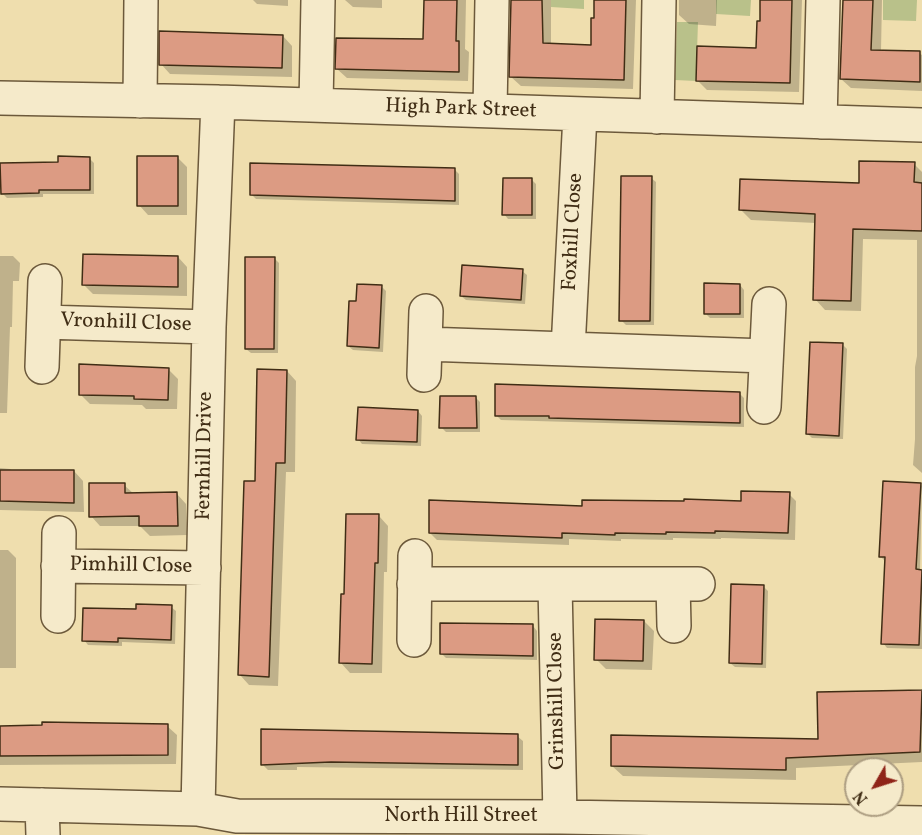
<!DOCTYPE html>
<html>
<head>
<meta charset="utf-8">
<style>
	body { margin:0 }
	#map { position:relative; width:922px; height:835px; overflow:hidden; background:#efdeae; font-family:Vollkorn,serif }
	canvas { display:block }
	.north { position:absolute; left:844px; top:757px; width:60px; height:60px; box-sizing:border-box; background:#f5eaca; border:2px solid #ad9e82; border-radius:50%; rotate:231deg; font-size:16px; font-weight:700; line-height:24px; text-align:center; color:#402d15 }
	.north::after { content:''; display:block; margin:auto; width:21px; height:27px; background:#8f2418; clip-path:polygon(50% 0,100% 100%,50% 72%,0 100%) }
</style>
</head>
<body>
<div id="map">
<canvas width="922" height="835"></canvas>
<div class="north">N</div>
</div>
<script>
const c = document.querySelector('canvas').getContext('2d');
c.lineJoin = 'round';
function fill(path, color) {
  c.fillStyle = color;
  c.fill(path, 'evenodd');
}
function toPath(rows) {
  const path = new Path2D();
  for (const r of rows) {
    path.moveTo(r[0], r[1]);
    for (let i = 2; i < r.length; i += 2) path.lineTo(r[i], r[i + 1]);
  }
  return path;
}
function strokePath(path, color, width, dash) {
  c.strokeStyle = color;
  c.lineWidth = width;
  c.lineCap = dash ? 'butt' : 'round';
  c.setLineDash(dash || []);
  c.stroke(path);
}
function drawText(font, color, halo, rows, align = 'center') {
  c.font = font + ' Vollkorn,serif';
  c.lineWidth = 5;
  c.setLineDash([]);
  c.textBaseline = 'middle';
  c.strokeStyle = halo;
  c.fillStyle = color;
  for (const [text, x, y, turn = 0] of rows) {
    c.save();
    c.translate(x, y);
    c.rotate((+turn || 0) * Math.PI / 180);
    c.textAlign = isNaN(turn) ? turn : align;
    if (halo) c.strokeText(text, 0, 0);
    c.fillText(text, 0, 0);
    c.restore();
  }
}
fill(toPath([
	[551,0,584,0,584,9,551,7],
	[716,0,751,0,750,16,716,14],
	[883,0,917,0,916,21,883,20],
	[677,22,698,22,696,81,675,80]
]), '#b9c18a');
fill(toPath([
	[253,0,288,0,288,6,257,4],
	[345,0,382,0,382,8,353,7],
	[425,0,466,0,465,49,469,52,468,81,347,78,337,69,424,41],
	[513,0,551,0,551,45,592,46,596,0,636,0,633,89,521,86,511,77],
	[679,0,717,0,716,26,689,24,679,15],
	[762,0,802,0,799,92,707,90,697,80,758,49],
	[843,0,882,0,881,51,919,53,922,55,922,91,851,88,841,79],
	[283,36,292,46,292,77,170,74,161,64],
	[177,157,187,167,187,215,148,215,139,205],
	[89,158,94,163,94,194,43,194,43,197,7,198,4,195,0,195,0,164,60,164],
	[914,164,922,172,922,473,913,465,915,439,915,367,917,356,917,240,863,239,861,311,825,310,815,299,816,223,751,220,741,210,860,185],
	[455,170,459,174,459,205,256,199,252,195],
	[651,178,656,182,654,325,626,325,621,320],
	[531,179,536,184,536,219,508,219,504,214],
	[0,256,13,256,20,263,19,281,13,281,12,327,10,327,7,413,0,413],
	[178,257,187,267,187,296,93,294,84,285],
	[275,259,279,263,278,353,251,353,246,349],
	[522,271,527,275,525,304,466,300,461,296],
	[740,285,744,290,744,318,710,318,705,313],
	[382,287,386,291,383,352,353,350,348,346,357,303],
	[843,345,847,349,843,439,812,438,807,433],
	[168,369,178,379,177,409,146,409,142,405,90,404,80,394],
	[287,371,296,381,295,472,286,472,278,686,249,685,240,675,256,483],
	[739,393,744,398,744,427,501,420,496,415],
	[476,398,480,402,480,432,446,432,441,427],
	[418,411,422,416,421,446,362,444,358,439],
	[0,468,10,469,13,471,74,471,83,481,84,512,0,510],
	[920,484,922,486,920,571,922,571,922,649,887,648,883,643,885,561,880,556],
	[124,485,134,494,177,494,186,504,187,535,150,536,140,526,100,526,91,516],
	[789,494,796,501,795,540,721,538,721,539,673,538,673,540,621,539,621,541,569,539,569,545,437,540,430,533,584,507,742,502],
	[379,516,388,526,387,572,384,572,382,673,350,673,341,663,346,596],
	[0,550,8,550,16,558,16,668,0,668],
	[763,586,768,591,766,668,735,667,730,663],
	[171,607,176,611,175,644,122,642,122,646,88,645,84,640,137,610],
	[644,621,654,631,652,670,606,669,596,659],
	[533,626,537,631,537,660,446,658,441,653],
	[922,692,922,762,796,768,796,780,623,776,612,766,819,740,819,693],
	[167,726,177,735,176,764,0,765,0,727],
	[517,736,523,741,523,770,297,767,297,770,268,770,262,764]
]), '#0003');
const building = toPath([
	[424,0,457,0,456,41,459,41,459,72,335,69,336,38,423,39,424,0],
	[511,0,542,0,543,43,591,45,591,18,594,18,594,0,626,0,624,80,509,77,511,0],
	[760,0,792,0,790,83,696,81,697,46,756,48,757,21,760,21,760,0],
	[843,0,873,0,871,50,920,51,920,82,840,79,843,0],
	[159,31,283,35,282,68,159,65,159,31],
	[58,156,90,157,90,190,39,190,39,193,1,194,0,163,58,162,58,156],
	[137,156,178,156,178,206,137,206,137,156],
	[859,161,915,162,914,182,922,183,922,231,853,229,851,301,813,300,815,214,739,210,740,179,859,183,859,161],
	[250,163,455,168,455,201,250,195,250,163],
	[621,176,652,176,650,321,619,321,621,176],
	[503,178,532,178,532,215,502,215,503,178],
	[83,254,178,256,178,287,82,285,83,254],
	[245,257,275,257,274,349,245,349,245,257],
	[462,265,523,269,521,300,460,296,462,265],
	[704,283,740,284,740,314,704,314,704,283],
	[357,284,382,285,379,348,347,346,349,301,356,301,357,284],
	[810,342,843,343,839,436,806,434,810,342],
	[79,364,169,368,168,400,134,399,134,396,79,395,79,364],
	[257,369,287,370,285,463,276,463,269,677,238,675,244,481,255,481,257,369],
	[495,384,740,392,740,423,549,418,549,416,495,416,495,384],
	[440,396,476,396,477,428,439,428,440,396],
	[358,407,418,410,417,442,356,440,358,407],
	[0,470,74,470,74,503,0,501,0,470],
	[883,481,921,483,916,569,922,570,919,645,881,644,885,557,879,557,883,481],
	[89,483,125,483,125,493,177,492,178,526,139,526,139,516,89,517,89,483],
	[741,491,790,492,788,533,715,531,715,533,666,532,666,534,615,533,615,535,562,533,562,538,429,533,429,500,582,506,582,500,684,501,684,499,741,501,741,491],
	[346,514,379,514,378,563,375,563,372,664,339,663,341,594,344,594,346,514],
	[731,584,764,585,762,664,729,663,731,584],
	[136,604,172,605,171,640,118,638,118,642,82,641,83,608,136,609,136,604],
	[595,619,644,620,643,661,594,660,595,619],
	[440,623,533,624,533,656,440,654,440,623],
	[922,690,920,752,786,758,786,770,611,766,611,735,818,739,817,692,922,690],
	[42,722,168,724,168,755,0,756,0,726,42,725,42,722],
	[261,729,518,734,518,765,331,762,261,765,261,729]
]);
fill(building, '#dc9b83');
strokePath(building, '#402d15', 1.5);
const minor = toPath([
	[0,98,218,102,922,125],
	[140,101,141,0],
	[316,105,318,0],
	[490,110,492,0],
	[657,117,659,0],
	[820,122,823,0],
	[44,322,209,327],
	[425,344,766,356],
	[568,349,580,115],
	[42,367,45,281],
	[424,375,426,311],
	[764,407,769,304],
	[58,566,204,568],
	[414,584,698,584],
	[673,584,674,626],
	[555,585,560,817],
	[58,616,59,533],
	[414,640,415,556],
	[0,804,198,809,237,816,560,817,922,823],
	[42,805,43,835],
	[198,809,209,327,218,102]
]);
strokePath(minor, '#6c593b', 36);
strokePath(minor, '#f5eaca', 33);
drawText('21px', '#402d15', '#f5eaca', [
	["High Park Street",461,110,2],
	["Foxhill Close",574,232,-87],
	["Vronhill Close",126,324,2],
	["Fernhill Drive",206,456,-89],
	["Pimhill Close",131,567,1],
	["Grinshill Close",558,701,-91],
	["North Hill Street",461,817]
]);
</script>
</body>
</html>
